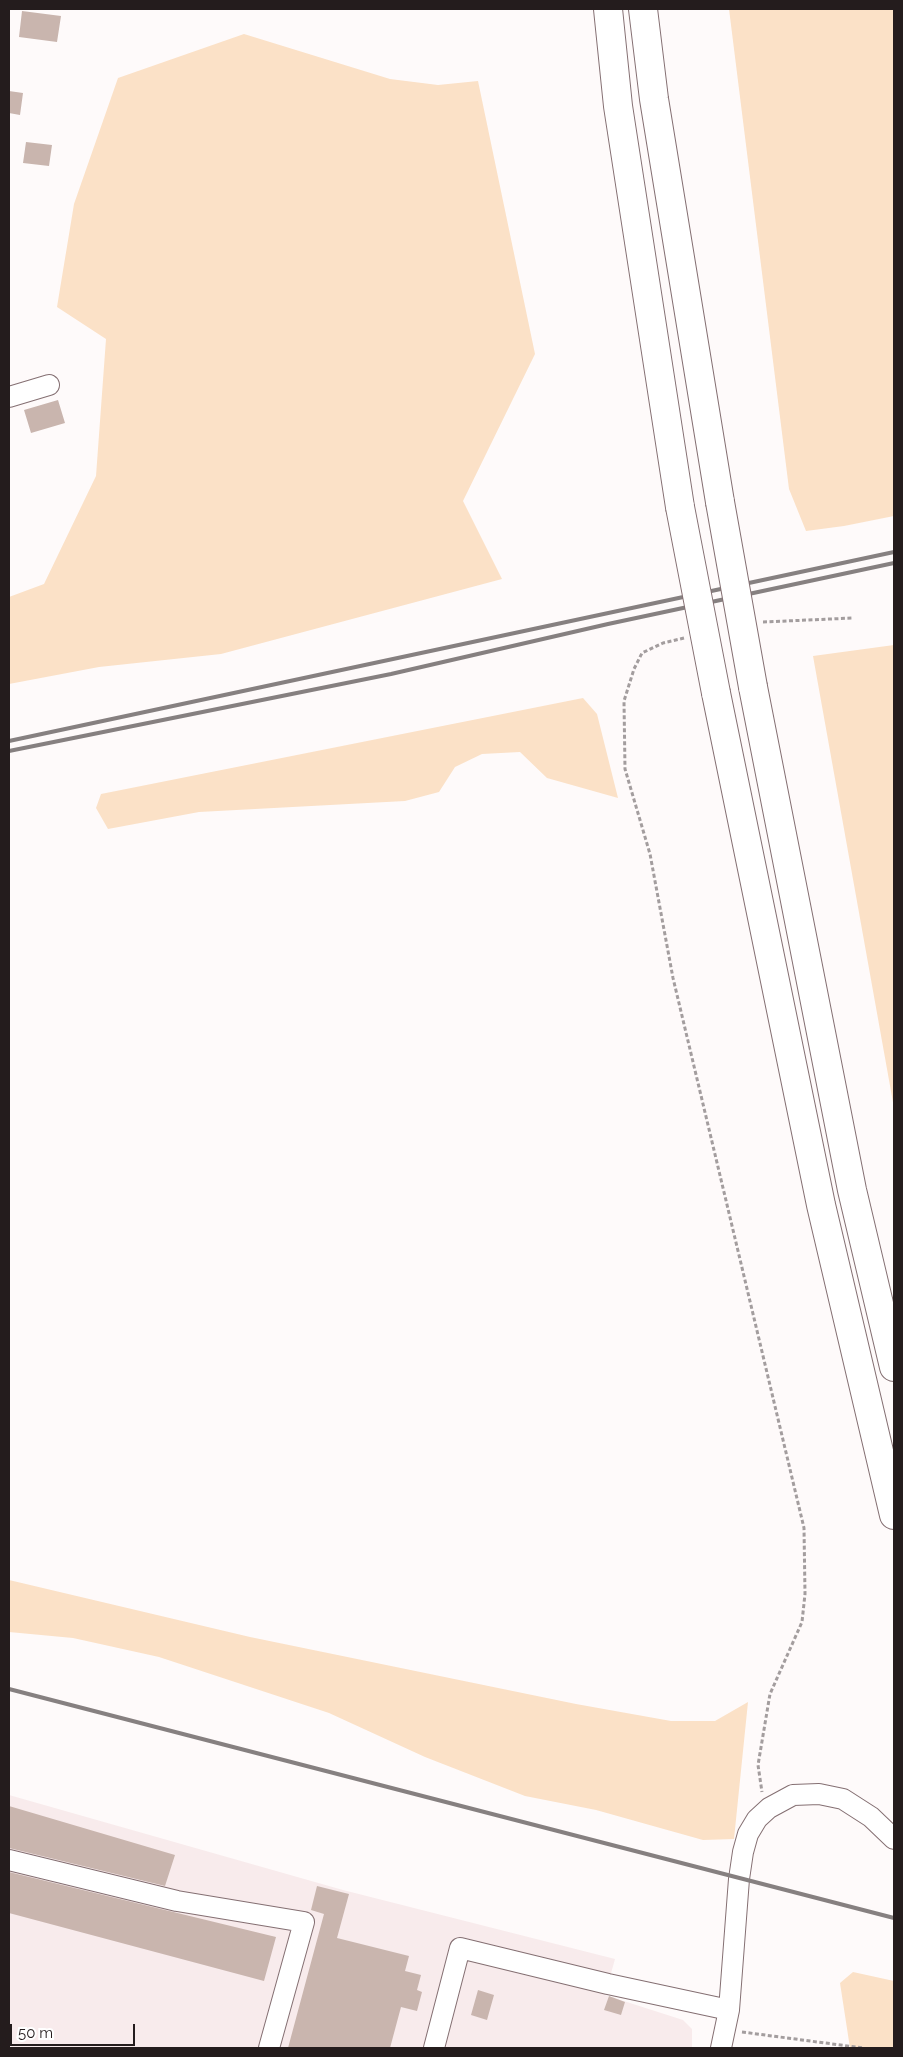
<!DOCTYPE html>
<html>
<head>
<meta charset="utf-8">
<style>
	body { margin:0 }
	#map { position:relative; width:903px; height:2057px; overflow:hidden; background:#fefafa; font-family:Raleway,sans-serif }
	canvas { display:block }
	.frame { position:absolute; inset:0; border:10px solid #241c1d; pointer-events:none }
	.scale { position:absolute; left:10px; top:2024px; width:125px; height:22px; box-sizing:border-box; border:2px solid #241c1d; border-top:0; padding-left:6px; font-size:15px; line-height:18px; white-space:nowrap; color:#241c1d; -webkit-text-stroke:4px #fff; paint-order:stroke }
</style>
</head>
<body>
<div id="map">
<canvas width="903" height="2057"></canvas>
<div class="frame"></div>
<div class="scale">50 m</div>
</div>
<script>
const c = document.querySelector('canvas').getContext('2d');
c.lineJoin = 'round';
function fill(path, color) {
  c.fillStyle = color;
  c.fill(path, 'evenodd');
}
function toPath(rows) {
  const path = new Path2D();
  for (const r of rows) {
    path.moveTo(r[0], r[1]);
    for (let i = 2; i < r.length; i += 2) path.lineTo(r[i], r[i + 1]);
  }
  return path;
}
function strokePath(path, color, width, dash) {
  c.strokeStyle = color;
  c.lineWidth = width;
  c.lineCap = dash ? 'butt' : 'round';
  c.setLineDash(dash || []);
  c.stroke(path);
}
fill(toPath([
	[9,1795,343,1890,615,1959,605,1995,683,2020,692,2029,692,2047,9,2048]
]), '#f8ebec');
fill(toPath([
	[729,9,894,9,894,516,844,526,806,531,789,489],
	[244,34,390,79,438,85,478,81,535,354,463,501,502,579,221,654,99,667,9,684,9,597,44,584,96,476,106,339,57,307,74,204,118,78],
	[894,645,894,1108,813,656],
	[583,698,597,714,618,798,547,778,520,752,482,754,455,767,439,792,405,801,199,812,108,829,96,808,101,794],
	[9,1580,250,1637,576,1704,671,1721,715,1721,748,1702,734,1839,703,1840,596,1810,525,1796,425,1757,329,1713,159,1657,73,1638,9,1632],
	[853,1972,894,1981,894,2048,850,2048,840,1983]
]), '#fbe1c7');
fill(toPath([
	[22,11,61,16,57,42,19,37],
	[9,91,23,93,20,115,9,113],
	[26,142,52,145,49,166,23,163],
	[58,400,65,423,31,433,24,410],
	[9,1806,175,1855,165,1886,9,1848],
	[9,1872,276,1937,264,1981,9,1913],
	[317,1886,349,1894,337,1938,409,1956,405,1971,421,1975,417,1990,422,1992,417,2011,401,2007,390,2048,288,2048,324,1914,311,1910],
	[478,1990,494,1995,487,2020,471,2015],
	[609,1996,625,2002,621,2015,604,2010]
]), '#c9b5ae');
const minor = toPath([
	[9,397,49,385],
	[9,1860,177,1901,304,1922,269,2048],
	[434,2048,460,1948,608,1984,729,2010],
	[721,2048,729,2010,739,1879,743,1852,748,1834,757,1819,769,1808,793,1795,819,1794,843,1799,871,1817,894,1839]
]);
const highway = toPath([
	[608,9,618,106,680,507],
	[643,9,654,99,720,502],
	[753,687,852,1190,894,1367],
	[716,693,821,1205,894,1515]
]);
strokePath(minor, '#846f72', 22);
strokePath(highway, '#846f72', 30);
strokePath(toPath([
	[763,622,853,618],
	[684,638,663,643,642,653,634,669,624,701,625,769,650,854,673,978,804,1528,805,1594,802,1622,770,1694,758,1765,762,1792],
	[742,2032,863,2048]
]), '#a39d9e', 3, [4, 2.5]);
strokePath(minor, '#fff', 20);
strokePath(highway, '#fff', 28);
strokePath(toPath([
	[9,741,894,552],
	[9,751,391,674,608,624,894,563],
	[9,1689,894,1918]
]), '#868080', 4);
const highwayBridge = toPath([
	[720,502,753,687],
	[680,507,716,693]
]);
strokePath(highwayBridge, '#846f72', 30, []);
strokePath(highwayBridge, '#fff', 28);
</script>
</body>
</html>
